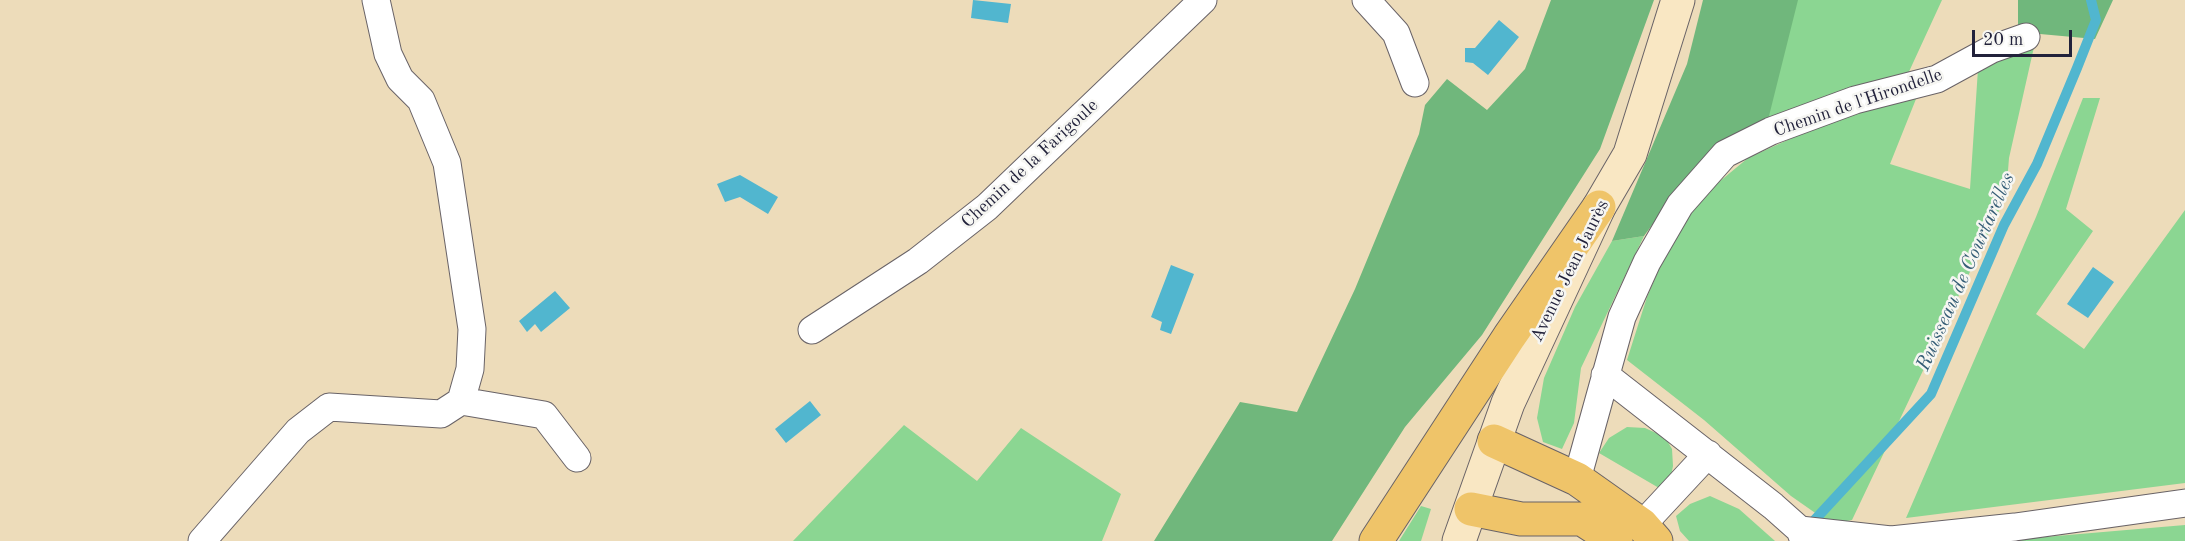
<!DOCTYPE html>
<html>
<head>
<meta charset="utf-8">
<style>
	body { margin:0 }
	#map { position:relative; width:2185px; height:541px; overflow:hidden; background:#eddcba; font-family:"Old Standard TT",serif }
	canvas { display:block }
	.scale { position:absolute; left:1972px; top:30px; width:100px; height:27px; box-sizing:border-box; border:3px solid #22223b; border-top:0; padding-left:8px; font-size:18px; line-height:21px; white-space:nowrap; color:#22223b; -webkit-text-stroke:4px #f6f6f2; paint-order:stroke }
</style>
</head>
<body>
<div id="map">
<canvas width="2185" height="541"></canvas>
<div class="scale">20 m</div>
</div>
<script>
const c = document.querySelector('canvas').getContext('2d');
c.lineJoin = 'round';
function fill(path, color) {
  c.fillStyle = color;
  c.fill(path, 'evenodd');
}
function toPath(rows) {
  const path = new Path2D();
  for (const r of rows) {
    path.moveTo(r[0], r[1]);
    for (let i = 2; i < r.length; i += 2) path.lineTo(r[i], r[i + 1]);
  }
  return path;
}
function strokePath(path, color, width, dash) {
  c.strokeStyle = color;
  c.lineWidth = width;
  c.lineCap = dash ? 'butt' : 'round';
  c.setLineDash(dash || []);
  c.stroke(path);
}
function drawText(font, color, halo, rows, align = 'center') {
  c.font = font + ' "Old Standard TT",serif';
  c.lineWidth = 5;
  c.setLineDash([]);
  c.textBaseline = 'middle';
  c.strokeStyle = halo;
  c.fillStyle = color;
  for (const [text, x, y, turn = 0] of rows) {
    c.save();
    c.translate(x, y);
    c.rotate((+turn || 0) * Math.PI / 180);
    c.textAlign = isNaN(turn) ? turn : align;
    if (halo) c.strokeText(text, 0, 0);
    c.fillText(text, 0, 0);
    c.restore();
  }
}
fill(toPath([
	[1783,0,1942,0,1907,76,1753,126],
	[2034,47,2009,158,2006,196,1852,520,1831,524,1791,496,1704,420,1627,360,1647,297,1669,246,1696,201,1748,158,1838,117,1918,94,1890,164,1970,189,1978,69],
	[2083,98,2100,98,2066,209,2093,231,2036,314,2084,349,2185,210,2185,483,1906,518,2036,217],
	[1644,236,1581,368,1574,423,1562,449,1543,442,1537,418,1544,378,1575,307,1612,241],
	[904,425,977,481,1021,428,1121,494,1102,541,793,541],
	[1627,427,1645,428,1665,437,1672,449,1673,466,1671,476,1659,488,1599,453,1609,438],
	[1710,496,1739,509,1775,541,1689,541,1680,531,1676,516,1690,504],
	[1421,506,1431,509,1421,541,1399,541],
	[2185,525,2185,541,2015,541,2033,538]
]), '#8bd692');
fill(toPath([
	[1551,0,1654,0,1600,149,1482,335,1405,427,1332,541,1154,541,1240,402,1297,412,1355,289,1419,134,1425,105,1447,79,1487,110,1525,69],
	[1703,0,1798,0,1768,120,1677,191,1644,236,1612,241,1687,64],
	[2018,0,2113,0,2095,39,2018,32]
]), '#70b77c');
fill(toPath([
	[973,0,1011,4,1008,23,971,18],
	[1499,20,1519,37,1488,75,1473,63,1465,62,1465,48,1475,48],
	[740,175,778,197,768,214,740,197,725,202,717,184],
	[1171,265,1194,274,1171,334,1160,330,1162,322,1151,317],
	[2093,267,2114,282,2088,318,2067,304],
	[555,291,570,308,541,332,535,324,527,332,519,321],
	[810,401,821,415,786,443,775,429]
]), '#51b6cf');
strokePath(toPath([
	[1810,525,1931,394,2004,225,2037,164,2077,68,2096,20,2091,0]
]), '#51b6cf', 10);
const minor = toPath([
	[1366,0,1396,33,1415,83],
	[812,330,918,261,987,207,1203,0],
	[1605,375,1773,506,1800,530,1804,541],
	[461,401,544,415,577,458],
	[1577,479,1622,317,1647,262,1680,205,1725,154,1771,131,1855,100,1937,79,1992,49,2026,37],
	[1642,525,1708,454],
	[1800,530,1891,540,2015,527,2185,503],
	[202,541,298,431,329,407,441,414,461,401,470,369,472,329,447,163,421,100,400,79,388,54,376,0]
]);
const secondary = toPath([
	[1459,541,1508,403,1599,207,1630,154,1678,0]
]);
const primary = toPath([
	[1494,441,1577,479,1642,525,1656,541],
	[1471,509,1521,519,1582,519,1616,541],
	[1376,541,1509,337,1599,207]
]);
strokePath(minor, '#696367', 29);
strokePath(secondary, '#696367', 35);
strokePath(primary, '#696367', 35);
strokePath(minor, '#fff', 27);
strokePath(secondary, '#f9e7c3', 33);
strokePath(primary, '#efc469', 33);
drawText('18px', '#22223b', '#f6f6f2', [
	["Chemin de l'Hirondelle",1858,103,-19],
	["Chemin de la Farigoule",1030,164,-43],
	["Avenue Jean Jaurès",1570,271,-64]
]);
drawText('italic 20px', '#355d76', '#f6f6f2', [
	["Ruisseau de Courtarelles",1966,272,-66]
]);
</script>
</body>
</html>
